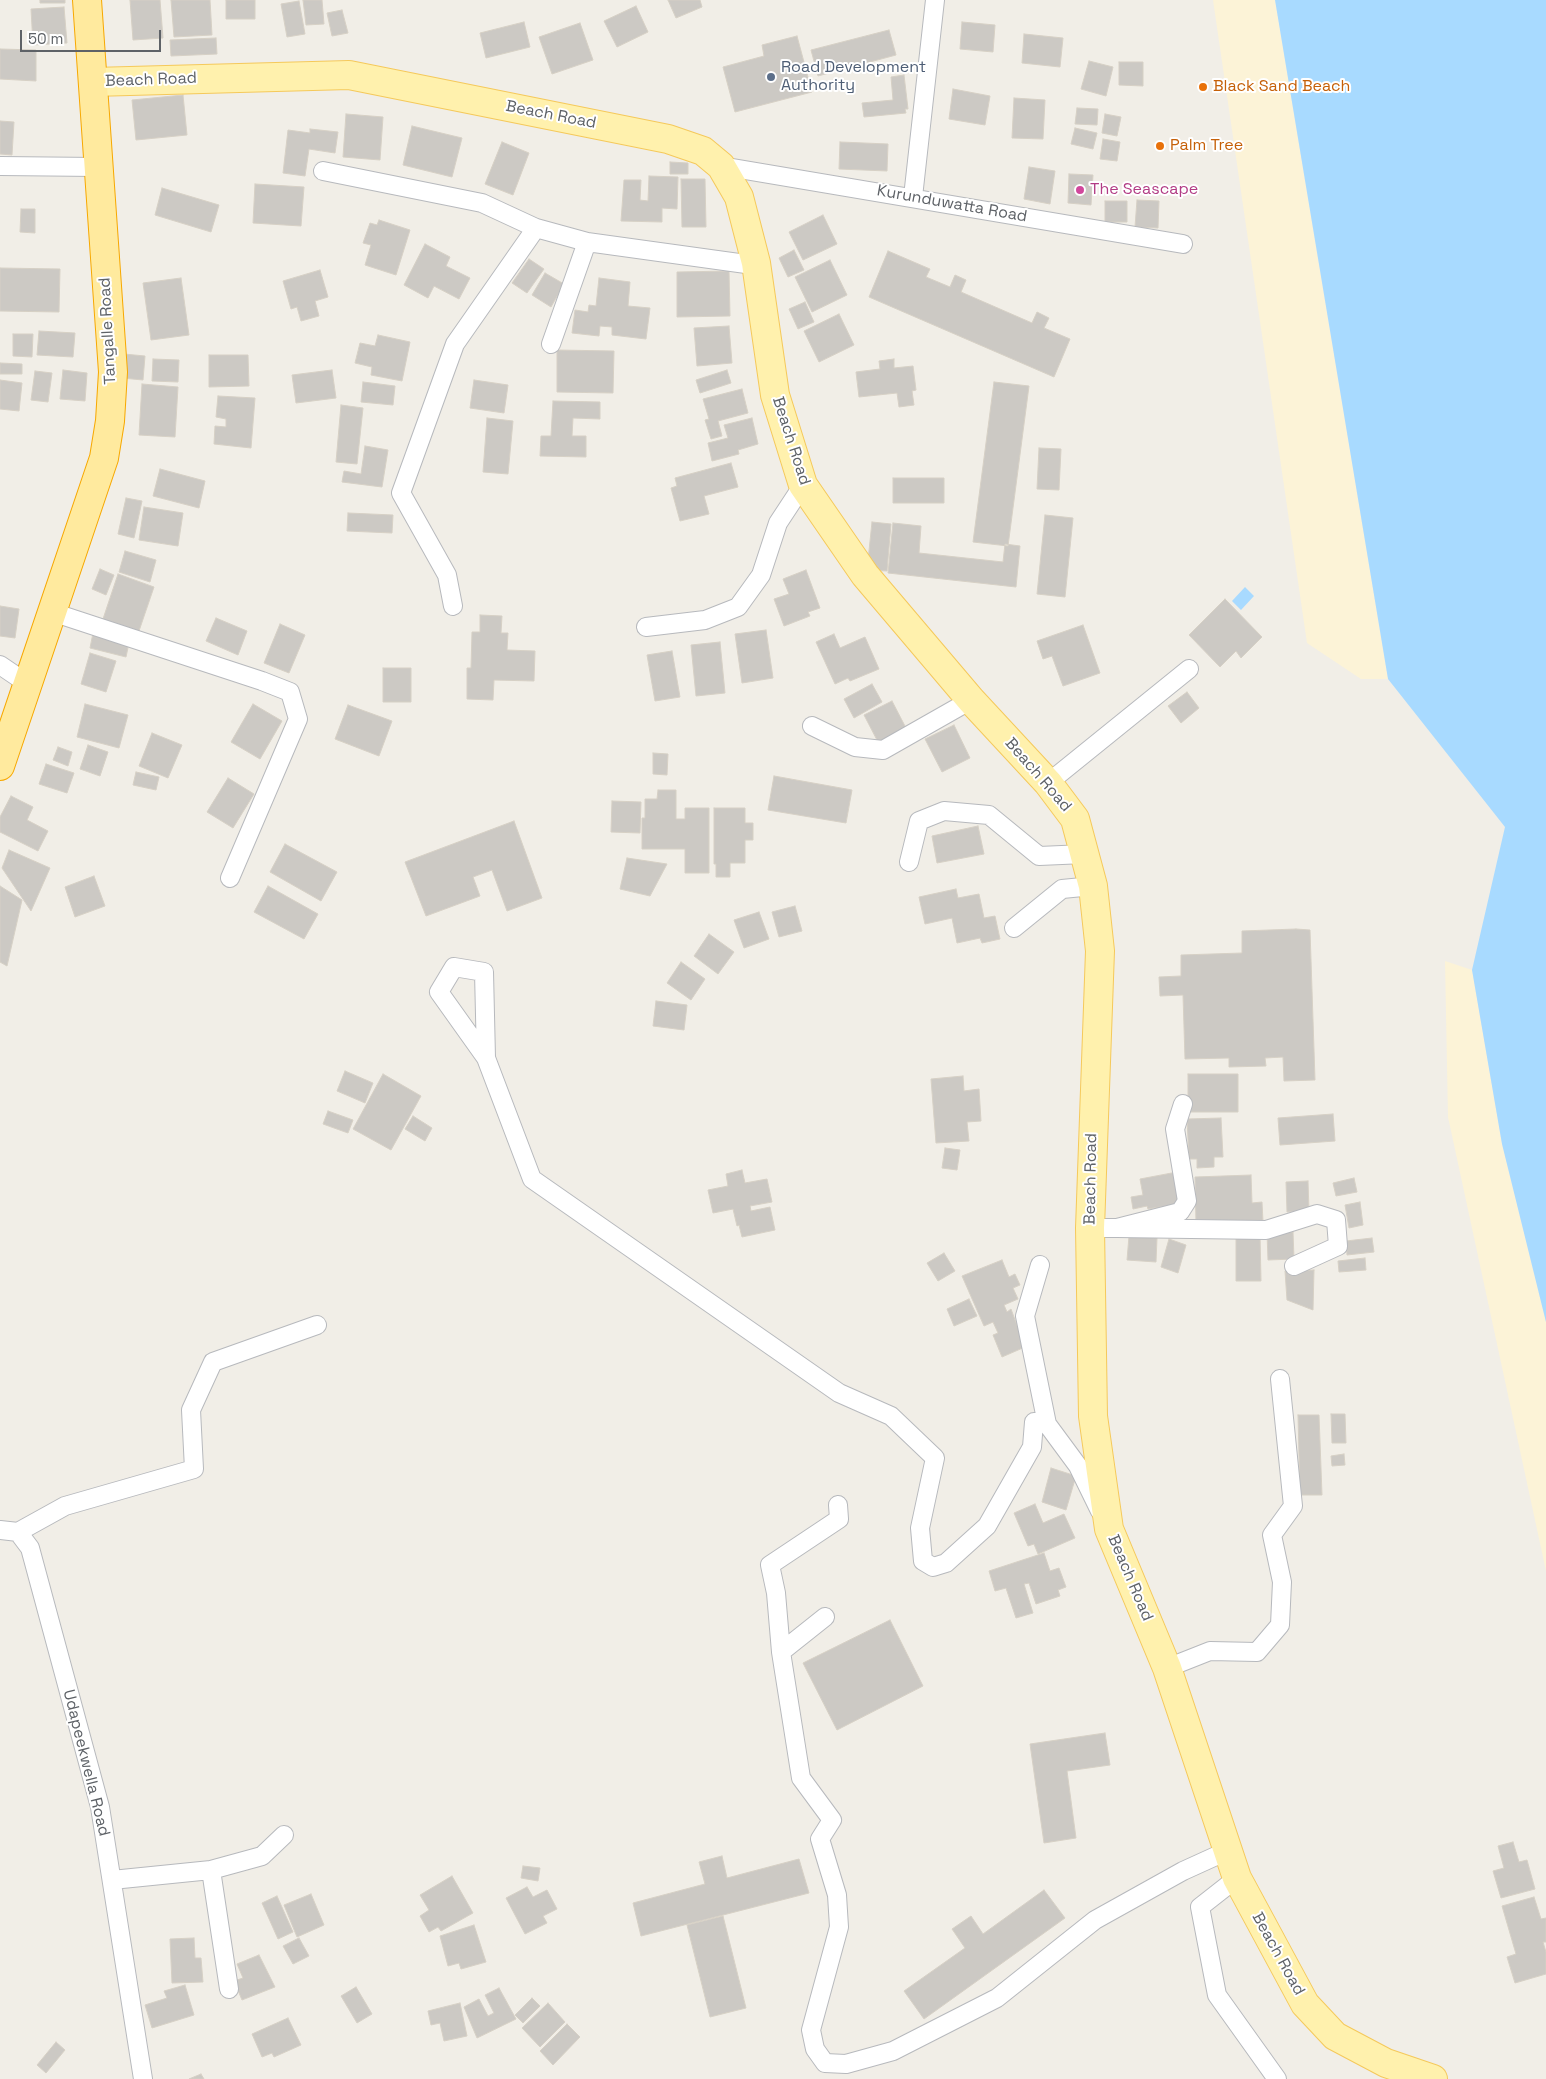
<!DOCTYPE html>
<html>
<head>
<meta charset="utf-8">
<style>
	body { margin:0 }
	#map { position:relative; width:1546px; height:2079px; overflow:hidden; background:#f1eee7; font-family:"Space Grotesk",sans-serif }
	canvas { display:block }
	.scale { position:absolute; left:20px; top:30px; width:141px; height:22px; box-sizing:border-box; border:2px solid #5e6267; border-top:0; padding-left:6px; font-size:15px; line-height:18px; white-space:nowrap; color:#5e6267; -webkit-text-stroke:4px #fff; paint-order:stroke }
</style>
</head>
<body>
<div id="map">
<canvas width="1546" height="2079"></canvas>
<div class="scale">50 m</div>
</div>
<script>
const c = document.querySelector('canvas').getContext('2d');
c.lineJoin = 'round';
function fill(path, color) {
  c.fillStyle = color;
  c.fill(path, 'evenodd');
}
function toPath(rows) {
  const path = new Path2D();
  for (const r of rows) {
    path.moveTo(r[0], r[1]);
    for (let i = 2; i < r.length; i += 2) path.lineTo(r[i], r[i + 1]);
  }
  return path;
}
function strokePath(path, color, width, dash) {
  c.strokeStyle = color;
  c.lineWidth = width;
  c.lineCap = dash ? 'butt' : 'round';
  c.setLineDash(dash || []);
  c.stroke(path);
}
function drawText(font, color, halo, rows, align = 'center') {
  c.font = font + ' "Space Grotesk",sans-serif';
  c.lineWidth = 4;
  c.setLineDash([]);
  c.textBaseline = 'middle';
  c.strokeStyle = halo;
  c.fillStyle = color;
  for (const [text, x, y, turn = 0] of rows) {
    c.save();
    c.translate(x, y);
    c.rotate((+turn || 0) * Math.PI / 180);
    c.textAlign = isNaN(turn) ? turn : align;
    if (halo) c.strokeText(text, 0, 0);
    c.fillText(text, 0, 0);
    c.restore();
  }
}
fill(toPath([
	[1213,0,1275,0,1388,679,1361,679,1307,643],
	[1445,961,1472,970,1502,1144,1546,1322,1546,1571,1448,1117]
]), '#fcf3d7');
fill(toPath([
	[1275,0,1546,0,1546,1322,1502,1144,1472,970,1505,827,1388,679],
	[1245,587,1254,596,1241,610,1232,601]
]), '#a8daff');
const building = toPath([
	[40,0,65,0,65,3,40,3,40,0],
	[130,0,160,0,163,38,133,40,130,0],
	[171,0,210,0,212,35,174,37,171,0],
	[226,0,255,0,255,19,226,19,226,0],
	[303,0,322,0,324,24,306,25,303,0],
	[668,0,700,0,702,7,676,18,668,0],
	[299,1,305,34,287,37,281,4,299,1],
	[636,6,648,32,617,47,604,21,636,6],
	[64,7,67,43,33,45,31,9,64,7],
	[342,10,348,33,332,36,327,13,342,10],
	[524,22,530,47,486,58,480,33,524,22],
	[962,22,995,25,993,52,960,49,962,22],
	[580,23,593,60,552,74,539,37,580,23],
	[889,30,896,55,818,76,811,50,889,30],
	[1024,34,1063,38,1060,67,1022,63,1024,34],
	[797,36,812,92,735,112,723,67,764,56,762,45,797,36],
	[216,38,217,54,171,56,170,40,216,38],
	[0,49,36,50,36,81,0,79,0,49],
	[1089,61,1113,67,1106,96,1081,89,1089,61],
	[1119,62,1143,62,1143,86,1119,85,1119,62],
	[904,75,908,109,905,109,906,113,864,117,862,103,893,100,891,77,904,75],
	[953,89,990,96,985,125,949,119,953,89],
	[183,95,187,135,136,140,132,100,183,95],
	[1014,98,1045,100,1043,139,1012,138,1014,98],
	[1077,108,1098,109,1097,125,1075,124,1077,108],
	[346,114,383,117,380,160,343,157,346,114],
	[1105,114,1121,117,1117,136,1102,133,1105,114],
	[0,121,14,122,12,155,0,154,0,121],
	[412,126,462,138,452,177,403,165,412,126],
	[1075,128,1097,133,1093,149,1071,144,1075,128],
	[310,129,338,132,335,153,309,149,305,176,283,173,288,130,310,133,310,129],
	[1103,139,1120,142,1117,161,1100,159,1103,139],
	[502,142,529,153,513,195,485,184,502,142],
	[840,142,888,144,887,171,839,169,840,142],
	[670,162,688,163,688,174,670,174,670,162],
	[1029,167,1055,171,1050,204,1024,199,1029,167],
	[1069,174,1093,175,1091,205,1068,203,1069,174],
	[649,176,678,177,677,209,662,208,662,222,621,221,624,180,641,180,640,200,648,201,649,176],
	[681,179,705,179,706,227,682,227,681,179],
	[255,184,304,187,301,226,253,223,255,184],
	[162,188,219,205,211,232,155,215,162,188],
	[1137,200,1159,201,1158,228,1135,227,1137,200],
	[1105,201,1127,201,1127,222,1105,222,1105,201],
	[21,209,35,209,35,233,20,232,21,209],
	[823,215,837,244,803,260,789,232,823,215],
	[379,220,410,230,396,275,365,265,371,245,363,243,370,223,377,225,379,220],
	[425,244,450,257,446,266,470,278,459,299,434,286,428,298,404,285,425,244],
	[794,250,804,270,788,277,779,258,794,250],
	[888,251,930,269,926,277,950,287,955,275,966,280,961,292,1032,323,1037,312,1049,318,1044,328,1070,339,1054,377,869,297,888,251],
	[529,259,544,269,527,293,512,283,529,259],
	[830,260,847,295,812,312,795,277,830,260],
	[0,268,60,269,59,312,0,311,0,268],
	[320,270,328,297,315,301,319,316,301,321,297,307,291,309,283,281,320,270],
	[729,271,730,316,677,317,677,272,729,271],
	[545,273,564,284,551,307,532,295,545,273],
	[181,278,189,335,151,340,143,283,181,278],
	[599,278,630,282,628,306,650,308,646,339,612,335,612,327,600,326,599,336,572,333,575,310,588,312,589,305,596,306,599,278],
	[805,302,814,322,798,329,789,309,805,302],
	[839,314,854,345,819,362,804,331,839,314],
	[729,326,732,363,697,366,694,328,729,326],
	[39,331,75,333,73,357,37,355,39,331],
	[13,334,33,334,32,357,13,356,13,334],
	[378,335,410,342,402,381,371,375,372,367,355,363,360,343,375,346,378,335],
	[557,350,614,351,613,393,557,392,557,350],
	[124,354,145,356,143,380,122,378,124,354],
	[209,355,248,355,249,386,209,387,209,355],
	[153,359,179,360,178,382,152,381,153,359],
	[894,359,894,368,913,366,916,390,912,391,914,405,899,407,897,393,859,397,856,372,880,369,879,361,894,359],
	[0,363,22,364,22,374,0,374,0,363],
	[63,370,87,373,85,401,60,399,63,370],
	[332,370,336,398,296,403,292,375,332,370],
	[727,370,731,383,700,393,696,380,727,370],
	[35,371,52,373,48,402,31,400,35,371],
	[0,380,22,383,19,411,0,409,0,380],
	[474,380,508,385,504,413,470,408,474,380],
	[363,382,395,386,393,405,361,402,363,382],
	[994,382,1029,386,1008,546,973,542,994,382],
	[142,384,178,387,175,437,139,435,142,384],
	[742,389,748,413,718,421,722,436,711,439,705,420,709,419,703,399,742,389],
	[218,396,255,398,251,448,214,444,215,426,226,427,226,419,216,417,218,396],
	[553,401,600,402,600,419,573,418,572,436,586,436,586,457,540,456,541,436,551,436,553,401],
	[341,405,363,408,357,464,336,462,341,405],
	[487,418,513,421,508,474,483,472,487,418],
	[752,418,758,444,738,450,739,454,712,461,708,443,728,438,724,425,752,418],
	[365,446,388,450,382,487,342,482,344,471,361,474,365,446],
	[1039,448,1061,449,1059,490,1037,489,1039,448],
	[731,463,738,487,704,496,709,514,680,521,671,488,677,486,675,478,731,463],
	[160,469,205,481,199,508,153,496,160,469],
	[893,478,944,478,944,503,893,503,893,478],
	[126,498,142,501,134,538,118,534,126,498],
	[144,507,183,513,178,546,139,540,144,507],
	[348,513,393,515,392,533,347,531,348,513],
	[1045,515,1073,518,1065,597,1037,594,1045,515],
	[872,522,891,524,887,571,867,570,872,522],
	[893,523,921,526,919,553,1003,562,1005,544,1020,546,1016,587,888,573,893,523],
	[125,551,156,560,150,582,119,572,125,551],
	[100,569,114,575,106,595,92,589,100,569],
	[806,570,820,608,808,612,810,616,784,626,774,599,789,594,783,579,806,570],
	[118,574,154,587,139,631,103,619,118,574],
	[1225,599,1262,637,1241,658,1236,651,1220,667,1189,635,1225,599],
	[0,606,19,609,15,638,0,636,0,606],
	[480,615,502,616,501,633,508,633,507,650,535,651,534,681,494,680,493,700,467,699,467,668,471,668,472,632,480,632,480,615],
	[216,618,247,631,238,655,206,641,216,618],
	[280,624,305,635,289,673,264,663,280,624],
	[1083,625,1100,673,1063,686,1052,656,1043,659,1037,641,1083,625],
	[766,630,773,678,742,683,735,634,766,630],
	[93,633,129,643,126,657,90,648,93,633],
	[834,634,840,648,865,637,879,669,850,681,848,678,835,684,816,642,834,634],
	[720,642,725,693,696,696,691,645,720,642],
	[672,651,680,697,655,701,647,655,672,651],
	[90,653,116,661,106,692,81,684,90,653],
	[383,668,411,668,411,702,383,702,383,668],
	[872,684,882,702,854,718,844,699,872,684],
	[1187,692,1199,708,1181,723,1168,706,1187,692],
	[892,701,906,728,878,742,864,715,892,701],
	[85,704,128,715,119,748,77,737,85,704],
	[253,704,282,721,260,759,231,742,253,704],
	[348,705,392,721,379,756,335,739,348,705],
	[954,725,970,758,942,772,925,739,954,725],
	[152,733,182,745,168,778,139,766,152,733],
	[88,745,108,752,100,776,80,769,88,745],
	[58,747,72,752,68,766,53,760,58,747],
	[653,753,668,754,667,775,653,774,653,753],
	[46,764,74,773,67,793,39,784,46,764],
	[136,772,159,777,156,790,133,785,136,772],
	[774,776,852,790,846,823,768,810,774,776],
	[228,778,254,794,233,828,207,812,228,778],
	[658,790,676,790,676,819,685,819,685,808,709,808,709,873,685,873,685,849,642,849,642,818,645,818,645,799,657,799,658,790],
	[11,796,33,807,27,820,48,831,38,851,0,832,0,817,11,796],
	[612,801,641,802,640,833,611,832,612,801],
	[714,808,745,808,745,823,753,823,753,840,745,840,745,863,730,863,730,877,716,877,716,864,714,864,714,808],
	[514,821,542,898,507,911,492,870,473,877,480,896,426,916,405,862,514,821],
	[978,826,984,854,937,863,932,836,978,826],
	[285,844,337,872,321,901,270,872,285,844],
	[9,850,50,868,31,911,2,868,9,850],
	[627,858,667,864,650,896,620,889,627,858],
	[94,876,105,906,75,917,65,887,94,876],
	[0,886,22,900,7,966,0,962,0,886],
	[268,886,318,914,304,939,254,912,268,886],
	[956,889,958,898,979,894,984,918,995,916,1000,939,982,943,980,938,957,943,952,918,925,924,919,897,956,889],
	[795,906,802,931,779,937,772,912,795,906],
	[759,912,769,939,744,948,734,920,759,912],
	[1296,929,1310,930,1315,1080,1284,1081,1283,1057,1265,1058,1266,1066,1229,1067,1229,1058,1185,1059,1183,995,1160,996,1159,977,1181,976,1181,955,1242,953,1242,931,1296,929],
	[709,934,734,952,718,974,694,956,709,934],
	[681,962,705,979,691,1000,667,983,681,962],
	[656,1001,687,1005,684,1030,653,1026,656,1001],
	[345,1071,373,1083,365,1103,337,1091,345,1071],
	[383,1074,421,1096,391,1150,353,1129,383,1074],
	[1188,1074,1238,1074,1238,1112,1188,1112,1188,1074],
	[963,1076,964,1091,979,1089,981,1121,967,1122,969,1141,936,1143,931,1079,963,1076],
	[328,1111,353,1120,348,1133,323,1124,328,1111],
	[1333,1114,1335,1141,1280,1145,1278,1118,1333,1114],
	[413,1116,432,1128,425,1141,405,1129,413,1116],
	[1221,1118,1223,1157,1214,1157,1214,1167,1197,1168,1197,1159,1189,1159,1187,1119,1221,1118],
	[945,1148,960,1150,957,1170,942,1168,945,1148],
	[742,1170,745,1183,767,1179,772,1202,750,1206,751,1211,770,1207,775,1230,742,1237,739,1225,737,1226,733,1209,713,1213,708,1190,728,1186,726,1174,742,1170],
	[1177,1172,1182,1203,1148,1209,1147,1206,1133,1209,1131,1197,1143,1195,1140,1179,1177,1172],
	[1251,1175,1252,1203,1262,1202,1263,1222,1196,1224,1195,1177,1251,1175],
	[1354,1178,1357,1192,1336,1196,1333,1183,1354,1178],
	[1308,1181,1309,1211,1287,1212,1286,1182,1308,1181],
	[1360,1202,1363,1225,1349,1228,1345,1205,1360,1202],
	[1293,1232,1294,1259,1268,1260,1267,1233,1293,1232],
	[1236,1235,1260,1235,1261,1281,1236,1281,1236,1235],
	[1129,1236,1157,1238,1156,1262,1127,1260,1129,1236],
	[1372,1238,1374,1252,1347,1255,1346,1241,1372,1238],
	[1169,1239,1186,1245,1178,1273,1161,1267,1169,1239],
	[944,1253,955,1271,938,1281,927,1263,944,1253],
	[1365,1258,1366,1270,1339,1272,1338,1261,1365,1258],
	[1002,1260,1009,1277,1015,1274,1020,1285,1013,1288,1018,1299,1004,1305,1007,1312,1011,1309,1025,1347,1002,1357,993,1335,998,1333,993,1322,984,1326,962,1276,1002,1260],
	[1314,1270,1313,1310,1287,1300,1285,1271,1314,1270],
	[969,1299,977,1316,954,1326,947,1309,969,1299],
	[1331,1414,1345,1414,1346,1443,1332,1443,1331,1414],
	[1298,1415,1319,1415,1322,1495,1300,1495,1298,1415],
	[1344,1454,1345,1465,1332,1466,1331,1456,1344,1454],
	[1051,1468,1076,1476,1066,1510,1042,1502,1051,1468],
	[1035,1504,1043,1523,1064,1514,1075,1538,1038,1554,1034,1544,1028,1546,1014,1513,1035,1504],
	[1044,1553,1050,1571,1059,1568,1066,1587,1058,1590,1060,1596,1036,1604,1029,1583,1024,1584,1033,1613,1016,1618,1006,1588,995,1591,989,1571,1044,1553],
	[890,1620,923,1686,837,1730,803,1663,890,1620],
	[1105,1733,1110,1765,1067,1771,1076,1838,1044,1843,1030,1744,1105,1733],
	[1513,1842,1519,1862,1527,1860,1535,1889,1501,1898,1493,1871,1504,1868,1498,1846,1513,1842],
	[722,1856,727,1878,799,1859,809,1893,641,1936,633,1903,705,1884,699,1862,722,1856],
	[523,1866,540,1868,538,1881,521,1878,523,1866],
	[452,1876,473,1913,441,1931,438,1927,429,1932,420,1916,429,1910,420,1895,452,1876],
	[527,1887,533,1897,547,1890,557,1909,543,1916,547,1923,525,1934,506,1898,527,1887],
	[1044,1890,1065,1918,924,2019,904,1991,965,1948,952,1929,971,1916,983,1934,1044,1890],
	[311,1894,324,1925,297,1937,284,1905,311,1894],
	[277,1896,293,1932,278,1939,262,1903,277,1896],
	[1534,1897,1541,1919,1546,1918,1546,1942,1543,1942,1546,1952,1546,1974,1515,1983,1507,1957,1516,1954,1502,1906,1534,1897],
	[723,1916,746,2008,710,2017,687,1925,723,1916],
	[474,1925,486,1962,461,1969,459,1963,448,1966,440,1936,474,1925],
	[194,1938,195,1958,201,1958,203,1982,172,1983,170,1939,194,1938],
	[299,1938,309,1956,293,1964,283,1946,299,1938],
	[259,1955,275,1987,242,2000,234,1981,243,1978,237,1964,259,1955],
	[185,1985,194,2015,152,2028,145,2005,167,1998,164,1991,185,1985],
	[356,1987,372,2014,357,2023,341,1996,356,1987],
	[499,1988,516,2019,477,2038,464,2007,479,1999,488,2016,494,2013,485,1995,499,1988],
	[532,1998,540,2006,523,2023,515,2015,532,1998],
	[460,2003,467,2036,444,2041,440,2023,431,2025,428,2011,460,2003],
	[548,2003,565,2022,540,2047,522,2028,548,2003],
	[288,2018,301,2045,274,2057,272,2053,262,2057,252,2034,288,2018],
	[567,2024,580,2037,553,2065,540,2051,567,2024],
	[56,2042,65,2050,46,2073,37,2065,56,2042],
	[201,2074,204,2079,189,2079,201,2074]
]);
fill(building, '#ccc9c4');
strokePath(building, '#d6d0c5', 1);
const minor = toPath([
	[0,166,97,167],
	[721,166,1183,244],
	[323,171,482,203,536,228,587,242,746,264,756,263],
	[913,197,935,0],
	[551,344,587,242],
	[453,606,447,575,401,493,455,344,536,228],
	[52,612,262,681,290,692,298,719,230,878],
	[646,627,705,620,738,607,761,575,778,523,803,485],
	[0,665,28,684],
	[812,726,855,747,883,750,971,700],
	[1048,783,1189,669],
	[909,862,919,821,944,811,989,815,1039,856,1085,854],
	[1014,928,1062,889,1093,886],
	[486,1058,439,992,454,967,484,972,486,1058,532,1179,839,1393,891,1416,935,1458,920,1528,923,1561,933,1567,946,1563,987,1526,1032,1447,1034,1422,1047,1424,1078,1466,1100,1511],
	[1090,1228,1117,1228,1180,1212,1187,1201,1175,1129,1183,1104],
	[1117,1228,1266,1230,1317,1214,1336,1220,1338,1246,1294,1266],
	[1040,1265,1025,1316,1047,1424],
	[0,1530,18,1532,30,1548,100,1807,143,2079],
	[18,1532,65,1506,194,1469,191,1410,213,1362,317,1325],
	[825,1617,781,1652,801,1778,832,1820,820,1839,837,1895,839,1927,811,2030,815,2049,825,2063,846,2064,893,2051,997,1998,1095,1920,1183,1871,1227,1851],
	[781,1652,776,1593,770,1565,839,1519,838,1505],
	[1167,1668,1210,1651,1257,1652,1280,1625,1282,1582,1272,1535,1293,1506,1280,1379],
	[211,1870,229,1989],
	[1237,1878,1200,1907,1217,1995,1277,2079],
	[112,1880,211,1870,262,1856,284,1835]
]);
const primary = toPath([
	[93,82,349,75,668,139,703,151,721,166,739,197,756,263,775,395,803,485,865,575,971,700,1048,783,1075,819,1093,886,1100,951,1090,1228,1093,1416,1109,1529,1167,1668,1237,1878,1305,2004,1335,2036,1386,2063,1433,2079]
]);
const trunk = toPath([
	[0,766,104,458,110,421,113,372,87,0]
]);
strokePath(minor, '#b7b9bd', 20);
strokePath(primary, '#f5c95b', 30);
strokePath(trunk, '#f7a800', 30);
strokePath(minor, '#fff', 18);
strokePath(primary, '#fff1ad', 28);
strokePath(trunk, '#ffea9e', 28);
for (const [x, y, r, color] of [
	[771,77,5,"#5c6f8a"],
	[1203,87,5,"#e8710a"],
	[1160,146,5,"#e8710a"],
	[1080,190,5,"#d1479c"]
]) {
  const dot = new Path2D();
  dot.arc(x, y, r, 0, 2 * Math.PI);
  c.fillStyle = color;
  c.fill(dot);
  strokePath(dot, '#fff', 2);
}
drawText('16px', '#4e5e75', '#fff', [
	["Road Development",781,68],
	["Authority",781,86]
], 'left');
drawText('16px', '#5e6267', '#fff', [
	["Beach Road",151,80,-2],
	["Beach Road",551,115,11],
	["Kurunduwatta Road",952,204,10],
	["Tangalle Road",108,331,-93],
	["Beach Road",791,441,72],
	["Beach Road",1038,775,49],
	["Beach Road",1091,1179,-89],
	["Beach Road",1130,1578,67],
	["Udapeekwella Road",86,1763,76],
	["Beach Road",1278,1954,61]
]);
drawText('16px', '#c56008', '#fff', [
	["Black Sand Beach",1213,87],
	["Palm Tree",1170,146]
], 'left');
drawText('16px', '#b23c85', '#fff', [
	["The Seascape",1090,190]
], 'left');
</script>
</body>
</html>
